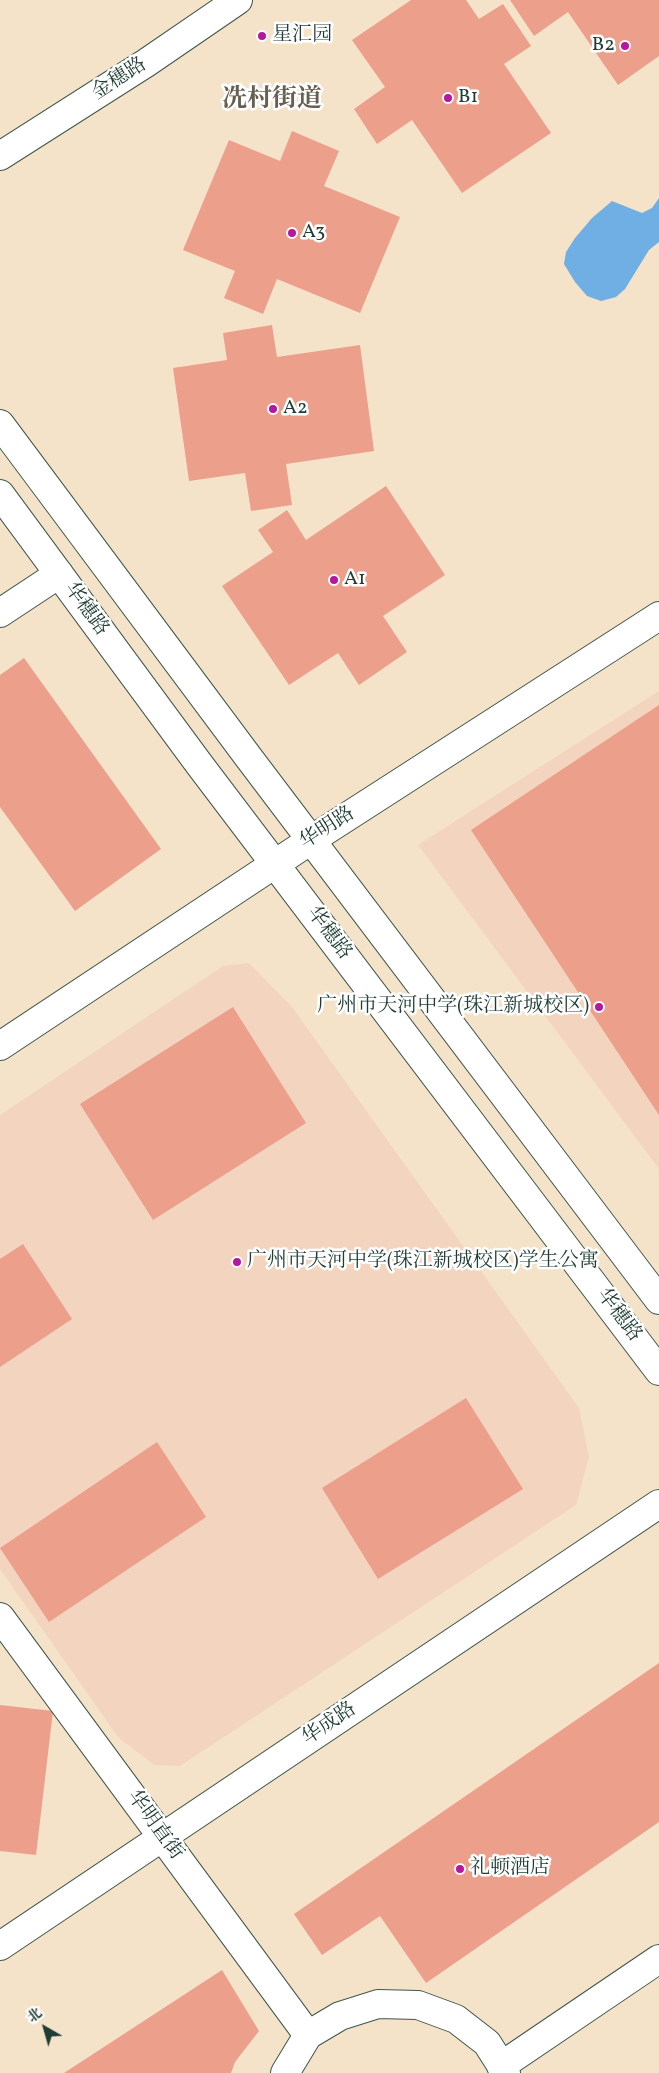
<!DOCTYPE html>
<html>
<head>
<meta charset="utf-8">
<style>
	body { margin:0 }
	#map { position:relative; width:659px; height:2073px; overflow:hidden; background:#f4e3c9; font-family:Vollkorn,"Noto Serif SC",serif }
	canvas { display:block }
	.north { position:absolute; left:20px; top:2003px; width:50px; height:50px; -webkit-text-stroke:4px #fff; paint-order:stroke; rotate:322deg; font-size:14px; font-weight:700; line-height:20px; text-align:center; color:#1f3d34 }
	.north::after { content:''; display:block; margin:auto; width:18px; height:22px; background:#1f3d34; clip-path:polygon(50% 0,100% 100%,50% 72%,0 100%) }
</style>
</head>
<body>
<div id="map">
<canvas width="659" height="2073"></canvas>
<div class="north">北</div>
</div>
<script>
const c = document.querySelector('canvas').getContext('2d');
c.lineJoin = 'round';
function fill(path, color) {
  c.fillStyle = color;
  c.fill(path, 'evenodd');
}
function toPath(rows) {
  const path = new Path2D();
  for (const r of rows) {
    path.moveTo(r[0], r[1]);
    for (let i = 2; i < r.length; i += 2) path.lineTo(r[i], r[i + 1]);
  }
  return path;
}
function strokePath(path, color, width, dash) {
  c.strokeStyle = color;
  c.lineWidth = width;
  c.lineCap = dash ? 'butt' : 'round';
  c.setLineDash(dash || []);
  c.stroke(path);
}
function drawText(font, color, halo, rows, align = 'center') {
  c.font = font + ' Vollkorn,"Noto Serif SC",serif';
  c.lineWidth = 5;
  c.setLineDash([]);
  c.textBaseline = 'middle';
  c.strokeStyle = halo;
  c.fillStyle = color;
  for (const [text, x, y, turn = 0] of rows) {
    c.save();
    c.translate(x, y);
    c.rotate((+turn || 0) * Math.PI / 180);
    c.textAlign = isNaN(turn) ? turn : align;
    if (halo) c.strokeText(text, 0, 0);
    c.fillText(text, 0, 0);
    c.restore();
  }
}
fill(toPath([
	[659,691,659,1169,418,845],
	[249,963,292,1007,579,1408,589,1457,576,1505,180,1766,154,1765,118,1737,0,1569,0,1115,223,966]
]), '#f3d4bf');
fill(toPath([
	[659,198,659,242,649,250,625,289,616,297,601,301,587,296,575,282,564,264,566,252,575,238,592,218,612,201,642,213,652,208]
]), '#6fafe3');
fill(toPath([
	[411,0,466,0,479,19,503,4,531,46,504,64,551,133,462,193,412,120,377,144,354,109,385,87,352,40],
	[510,0,659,0,659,56,618,85,568,12,534,36],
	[292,131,339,151,324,186,400,217,360,313,277,279,263,314,224,298,235,271,183,250,229,140,280,161],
	[272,325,277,357,360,345,374,451,286,464,292,505,251,511,245,473,189,481,173,368,227,360,223,333],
	[386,486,445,575,383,616,407,652,359,685,338,653,289,685,222,586,273,552,258,530,287,510,306,540],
	[24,658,161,849,75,911,0,807,0,675],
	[659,705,659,1115,471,830],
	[233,1007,306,1123,153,1220,80,1104],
	[23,1244,72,1319,0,1367,0,1259],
	[466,1398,523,1489,378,1579,322,1488],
	[157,1442,206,1517,49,1622,0,1548],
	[659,1663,659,1822,426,1983,380,1916,322,1955,294,1914],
	[0,1705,53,1711,36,1855,0,1851],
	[222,1970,259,2031,235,2062,231,2073,64,2073]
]), '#ec9f8b');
const street = toPath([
	[0,613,59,574],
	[0,1617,308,2035],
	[0,1946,659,1504],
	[501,2066,659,1959],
	[285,2073,308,2035,340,2016,378,2004,418,2005,456,2019,487,2043,506,2073]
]);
const secondary = toPath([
	[0,156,146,63,238,0],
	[0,424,249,758,659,1300],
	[0,494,199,764,659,1371],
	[0,1046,311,840,659,616]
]);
strokePath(street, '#3f564a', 30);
strokePath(secondary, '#3f564a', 30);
strokePath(street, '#fff', 28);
strokePath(secondary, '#fff', 28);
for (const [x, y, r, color] of [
	[262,36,5,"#b5179e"],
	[625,46,5,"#b5179e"],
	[448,98,5,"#b5179e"],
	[292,233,5,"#b5179e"],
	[273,409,5,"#b5179e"],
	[334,580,5,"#b5179e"],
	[599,1007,5,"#b5179e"],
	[237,1262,5,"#b5179e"],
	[460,1869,5,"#b5179e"]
]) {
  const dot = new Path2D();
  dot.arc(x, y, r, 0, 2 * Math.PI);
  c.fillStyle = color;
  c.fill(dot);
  strokePath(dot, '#fff', 2);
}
drawText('20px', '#1f3d34', '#fff', [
	["星汇园",272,36],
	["B2",615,46,"right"],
	["B1",458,98],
	["A3",302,233],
	["A2",283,409],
	["A1",344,580],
	["广州市天河中学(珠江新城校区)",589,1007,"right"],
	["广州市天河中学(珠江新城校区)学生公寓",247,1262],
	["礼顿酒店",470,1869]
], 'left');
drawText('20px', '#1f3d34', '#fff', [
	["金穗路",120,80,-33],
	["华穗路",85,610,54],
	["华明路",328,829,-33],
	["华穗路",328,934,53],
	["华穗路",618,1316,53],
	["华成路",330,1725,-34],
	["华明直街",154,1826,54]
]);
drawText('bold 25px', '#675f52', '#fff', [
	["冼村街道",272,101]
]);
</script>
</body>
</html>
